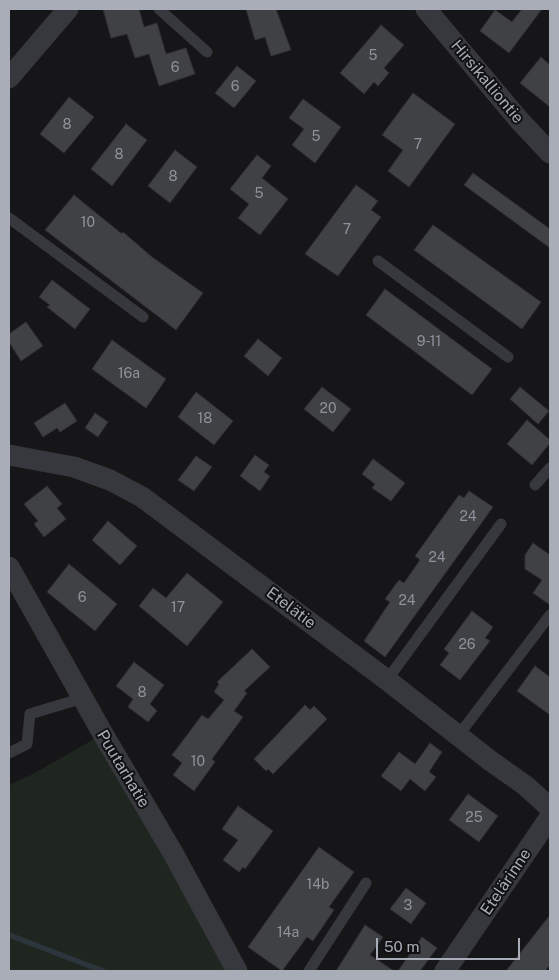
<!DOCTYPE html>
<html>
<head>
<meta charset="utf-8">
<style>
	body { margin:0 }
	#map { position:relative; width:559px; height:980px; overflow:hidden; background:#161618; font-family:"Public Sans",sans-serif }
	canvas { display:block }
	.frame { position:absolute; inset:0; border:10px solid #a8adb8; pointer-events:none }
	.scale { position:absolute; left:376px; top:938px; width:144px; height:22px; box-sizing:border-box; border:2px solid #a8adb8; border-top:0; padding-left:6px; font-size:15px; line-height:18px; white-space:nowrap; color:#a8adb8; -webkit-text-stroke:4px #111113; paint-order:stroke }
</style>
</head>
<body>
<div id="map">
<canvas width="559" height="980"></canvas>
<div class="frame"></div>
<div class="scale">50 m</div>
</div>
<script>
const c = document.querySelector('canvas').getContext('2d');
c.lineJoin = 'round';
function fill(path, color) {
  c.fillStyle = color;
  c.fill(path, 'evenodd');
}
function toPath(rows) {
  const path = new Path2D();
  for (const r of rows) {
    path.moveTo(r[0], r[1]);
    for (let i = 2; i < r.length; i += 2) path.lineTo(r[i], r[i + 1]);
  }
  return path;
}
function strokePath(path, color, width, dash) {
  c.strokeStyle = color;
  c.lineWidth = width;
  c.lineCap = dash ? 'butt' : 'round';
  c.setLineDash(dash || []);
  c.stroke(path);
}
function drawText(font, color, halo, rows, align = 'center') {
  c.font = font + ' "Public Sans",sans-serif';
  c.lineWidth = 4;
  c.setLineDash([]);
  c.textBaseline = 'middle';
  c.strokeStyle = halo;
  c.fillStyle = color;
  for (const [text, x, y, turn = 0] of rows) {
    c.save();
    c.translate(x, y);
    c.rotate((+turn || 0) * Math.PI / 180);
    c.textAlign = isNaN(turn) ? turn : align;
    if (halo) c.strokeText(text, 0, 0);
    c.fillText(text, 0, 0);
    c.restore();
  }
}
fill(toPath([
	[103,734,237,971,9,971,9,785,33,774]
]), '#1e261f');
strokePath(toPath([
	[9,935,103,971]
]), '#2c353c', 5.5);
const building = toPath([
	[103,9,139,9,144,27,157,23,166,54,186,48,195,74,159,86,149,54,135,58,127,34,111,38,103,9],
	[246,9,276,9,291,50,271,56,265,37,255,40,246,9],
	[522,9,542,9,509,53,480,31,495,10,512,22,522,9],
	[381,25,404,45,384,68,389,73,378,86,374,82,364,94,340,73,381,25],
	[541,57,550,65,550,107,520,83,541,57],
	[237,66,256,81,234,108,215,93,237,66],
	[413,93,455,124,409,187,388,171,403,150,382,135,413,93],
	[69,97,94,117,64,153,40,134,69,97],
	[303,99,341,127,315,163,292,145,304,129,289,118,303,99],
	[126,124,147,140,112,186,91,169,126,124],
	[175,150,197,167,170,203,148,186,175,150],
	[257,155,271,166,262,178,288,199,260,235,238,218,249,204,230,189,257,155],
	[473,173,550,229,550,248,464,185,473,173],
	[356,185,378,201,371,210,381,217,338,276,305,254,356,185],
	[74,195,122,234,123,232,152,257,203,293,176,330,45,230,74,195],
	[433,225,541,302,522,329,414,250,433,225],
	[52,280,90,309,75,329,47,307,50,305,39,297,52,280],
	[385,289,492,369,472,395,366,315,385,289],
	[26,322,43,346,21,361,9,342,9,334,26,322],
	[258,339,282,358,268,376,244,356,258,339],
	[112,340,166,379,146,408,92,369,112,340],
	[322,387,351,409,333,432,304,409,322,387],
	[520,387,549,411,538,424,510,399,520,387],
	[196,392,233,421,214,445,178,417,196,392],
	[65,403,77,421,60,432,57,428,43,437,34,423,65,403],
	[95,413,108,422,98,437,85,428,95,413],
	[527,420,550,440,550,443,532,465,507,444,527,420],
	[255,455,269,465,264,472,270,476,260,491,240,476,255,455],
	[196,456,212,467,194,491,178,480,196,456],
	[373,459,405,483,391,501,372,488,375,484,362,474,373,459],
	[47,486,62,504,57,508,66,519,44,537,34,524,38,521,24,504,47,486],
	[469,491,493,507,385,657,364,641,390,602,385,599,399,580,404,583,420,560,415,556,459,495,464,498,469,491],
	[108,521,137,546,120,565,92,540,108,521],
	[533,543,550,555,550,605,533,593,542,580,525,569,525,555,533,543],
	[69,564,117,604,95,631,47,592,69,564],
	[187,573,223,602,187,646,139,606,153,588,166,598,187,573],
	[472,611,493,627,485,638,490,641,460,680,440,665,449,653,444,649,472,611],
	[252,649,270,667,244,691,247,693,234,711,243,717,212,759,215,762,194,791,173,775,182,763,172,755,202,715,208,719,224,700,214,692,219,684,217,682,252,649],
	[134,662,164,685,150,704,157,711,148,722,128,707,133,699,116,686,134,662],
	[535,666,550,677,550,715,517,691,535,666],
	[305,705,310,710,314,706,327,719,273,774,268,769,266,771,254,759,305,705],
	[430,743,442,752,429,772,436,777,425,791,410,779,401,791,381,776,399,752,415,764,430,743],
	[468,794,498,816,479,842,449,820,468,794],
	[238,806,273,831,245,869,243,867,239,872,223,860,238,840,222,829,238,806],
	[319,847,354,872,329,907,334,910,313,941,307,937,282,971,248,947,319,847],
	[406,888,426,903,411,924,390,909,406,888],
	[550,915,550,965,545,971,506,971,550,915],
	[365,925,383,937,370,955,394,971,336,971,365,925],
	[422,937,437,948,420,971,398,971,422,937]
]);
fill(building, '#404145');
strokePath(building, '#303034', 1);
strokePath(toPath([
	[159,9,207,52],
	[9,218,143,317],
	[378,261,508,357],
	[535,485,550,468],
	[387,680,501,524],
	[458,736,550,615],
	[9,753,27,744,30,714,83,698],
	[309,971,366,883]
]), '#37383d', 11);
strokePath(toPath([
	[426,9,519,120,550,153],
	[9,78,68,9],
	[9,455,74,467,110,480,142,497,387,680,492,762,526,786,550,808],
	[9,567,103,734,173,853,237,971],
	[445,971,550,817]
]), '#37383d', 21);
drawText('14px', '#8e929b', null, [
	["5",373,56],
	["6",175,68],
	["6",235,87],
	["8",67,125],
	["5",316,137],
	["7",418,145],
	["8",119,155],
	["8",173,177],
	["5",259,194],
	["10",88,223],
	["7",347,230],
	["9-11",429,342],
	["16a",129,374],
	["20",328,409],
	["18",205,419],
	["24",468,517],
	["24",437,558],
	["6",82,598],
	["24",407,601],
	["17",178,608],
	["26",467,645],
	["8",142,693],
	["10",198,762],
	["25",474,818],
	["14b",318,885],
	["3",408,906],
	["14a",288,933]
]);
drawText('16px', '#a8adb8', '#111113', [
	["Hirsikalliontie",487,82,50],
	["Etelätie",291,608,37],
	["Puutarhatie",123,769,59],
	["Etelärinne",506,882,-56]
]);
</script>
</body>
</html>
